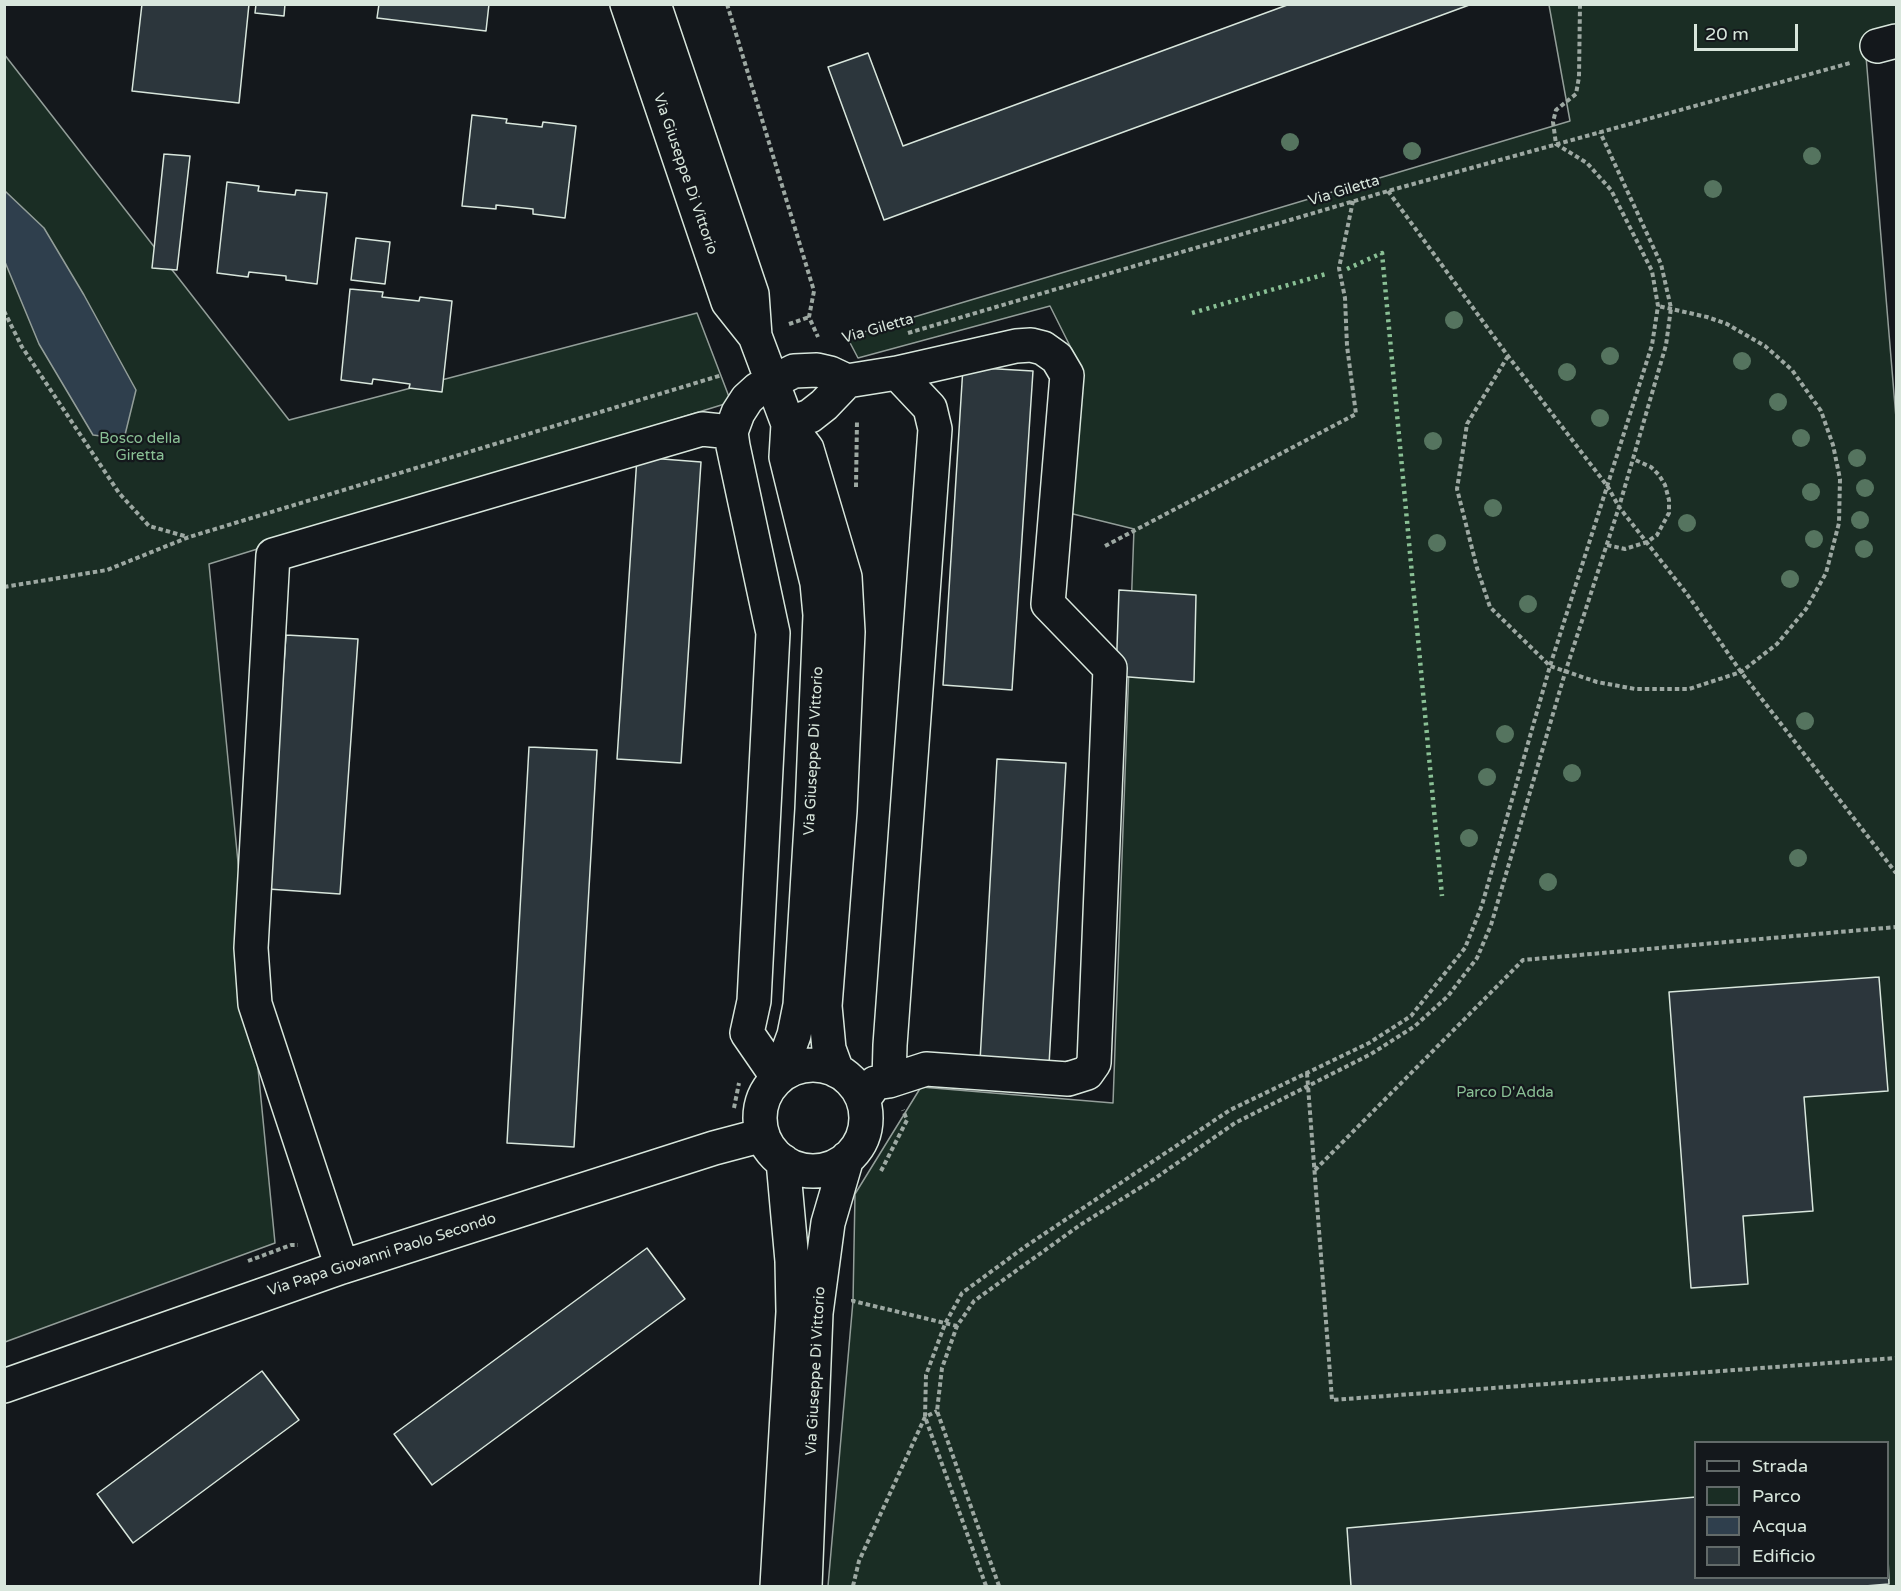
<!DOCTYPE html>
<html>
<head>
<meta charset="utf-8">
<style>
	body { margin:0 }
	#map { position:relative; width:1901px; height:1591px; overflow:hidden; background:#14181c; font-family:"Varela Round",sans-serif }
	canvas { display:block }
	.frame { position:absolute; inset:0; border:6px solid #d8e6dc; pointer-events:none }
	.legend { position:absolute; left:1694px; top:1441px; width:195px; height:138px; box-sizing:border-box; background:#14181c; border:2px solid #626a69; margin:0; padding:8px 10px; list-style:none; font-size:18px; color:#d8e6dc }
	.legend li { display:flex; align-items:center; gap:12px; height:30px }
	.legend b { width:30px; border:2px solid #626a69 }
	.scale { position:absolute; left:1694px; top:24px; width:104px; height:27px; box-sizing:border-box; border:3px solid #d8e6dc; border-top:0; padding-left:8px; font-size:18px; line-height:21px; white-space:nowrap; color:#d8e6dc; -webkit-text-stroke:4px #14181c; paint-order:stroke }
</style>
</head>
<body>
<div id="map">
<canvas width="1901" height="1591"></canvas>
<div class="frame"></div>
<ul class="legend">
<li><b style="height:8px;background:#14181c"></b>Strada</li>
<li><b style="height:16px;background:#1a2d24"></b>Parco</li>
<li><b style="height:16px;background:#2f3f4d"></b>Acqua</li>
<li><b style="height:16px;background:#2c363c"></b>Edificio</li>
</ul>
<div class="scale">20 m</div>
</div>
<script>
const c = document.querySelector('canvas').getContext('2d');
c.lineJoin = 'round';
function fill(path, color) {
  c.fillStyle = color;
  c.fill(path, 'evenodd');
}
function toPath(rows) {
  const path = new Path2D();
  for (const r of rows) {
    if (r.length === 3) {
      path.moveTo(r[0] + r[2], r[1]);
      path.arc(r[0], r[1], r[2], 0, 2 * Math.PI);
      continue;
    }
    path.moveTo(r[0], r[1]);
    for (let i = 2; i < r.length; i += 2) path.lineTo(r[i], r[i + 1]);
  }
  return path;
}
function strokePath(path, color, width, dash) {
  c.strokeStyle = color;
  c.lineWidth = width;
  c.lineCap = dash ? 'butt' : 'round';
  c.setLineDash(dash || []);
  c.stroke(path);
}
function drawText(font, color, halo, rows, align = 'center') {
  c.font = font + ' "Varela Round",sans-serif';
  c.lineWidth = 4.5;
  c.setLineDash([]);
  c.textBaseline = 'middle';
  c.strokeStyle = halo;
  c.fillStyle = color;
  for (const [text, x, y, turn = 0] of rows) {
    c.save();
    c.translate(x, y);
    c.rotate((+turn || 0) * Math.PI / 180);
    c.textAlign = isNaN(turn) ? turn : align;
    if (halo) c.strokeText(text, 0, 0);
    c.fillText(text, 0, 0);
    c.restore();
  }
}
const green = toPath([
	[1549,5,1896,5,1896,34,1865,44,1896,418,1896,1586,828,1586,853,1301,855,1194,921,1087,1113,1103,1134,529,1065,512,1080,366,1050,306,858,358,847,337,1570,121,1549,5],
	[1696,1442,1888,1442,1888,1578,1696,1578,1696,1442],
	[4,54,289,420,697,313,731,402,209,564,275,1243,5,1342,4,54]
]);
fill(green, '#1a2d24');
strokePath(green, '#939e99', 1.5);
const water = toPath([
	[5,191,44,228,84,295,136,390,124,439,93,435,39,344,5,262,5,191]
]);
fill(water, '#2f3f4d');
strokePath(water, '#939e99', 1.5);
const building = toPath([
	[142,4,249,4,239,103,132,91,142,4],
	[256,4,285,4,284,16,255,13,256,4],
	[379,4,489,4,486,31,377,18,379,4],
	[1290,4,1472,4,884,220,828,67,868,53,903,146,1290,4],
	[472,115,507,119,506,123,542,127,543,122,576,126,565,218,533,214,533,209,496,205,496,209,462,206,472,115],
	[164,154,190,156,177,270,152,268,164,154],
	[227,182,259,186,258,191,295,195,296,190,327,193,317,284,286,280,286,276,249,272,248,277,217,273,227,182],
	[356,238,390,242,385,284,351,280,356,238],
	[350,289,383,292,382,297,419,301,420,297,452,301,442,392,409,388,410,384,373,379,372,384,341,380,350,289],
	[963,367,1033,371,1012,690,943,685,963,367],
	[637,457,701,462,681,763,617,759,637,457],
	[1119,590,1196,595,1194,682,1116,676,1119,590],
	[286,635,358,639,340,894,268,889,286,635],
	[529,747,597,750,574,1147,507,1143,529,747],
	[997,759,1066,763,1049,1065,980,1061,997,759],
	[1879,977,1888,1091,1804,1097,1813,1211,1743,1216,1748,1284,1691,1288,1669,992,1879,977],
	[647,1248,685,1299,432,1485,394,1434,647,1248],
	[262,1371,299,1420,133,1543,97,1494,262,1371],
	[1696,1497,1696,1578,1888,1578,1888,1557,1889,1584,1865,1586,1351,1586,1347,1528,1696,1497]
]);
fill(building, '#2c363c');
strokePath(building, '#d8e6dc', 1.5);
const minor = toPath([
	[627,4,728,302,755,336],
	[654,4,752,294,755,336,788,424,807,449,845,577,848,632,840,811,825,1006,829,1049,837,1071],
	[1877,46,1896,41],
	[788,424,810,416,824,405,847,381],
	[813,1118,53],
	[778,1078,747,1033,754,1001,773,633,733,446,731,432,738,413,747,399,758,389,794,371,817,370,830,373,847,381,897,373,930,408,935,429,890,1045,889,1081,875,1083,863,1100],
	[778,1078,794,1035,800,1005,812,809,820,615,817,583,786,457,788,424],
	[889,1081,926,1069,1068,1079,1087,1073,1094,1063,1110,668,1048,604,1067,375,1057,358,1043,348,1031,345,1016,346,897,373],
	[342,1267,255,1004,251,948,273,555,702,429,731,432],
	[4,1386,342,1267,714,1148,763,1135],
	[777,1586,793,1312,792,1261,783,1161],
	[805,1586,816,1313,828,1223,847,1158]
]);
strokePath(minor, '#d8e6dc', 36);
strokePath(toPath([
	[727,4,814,291,809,317,818,337],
	[1388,191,1508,356,1608,487,1619,507,1687,594,1741,672,1896,873],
	[4,311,22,347,119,493,149,526,188,537],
	[789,324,809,317],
	[908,333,1388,191,1850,63],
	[1508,356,1467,424,1457,489,1477,568,1490,607,1550,666,1597,682,1635,689,1689,689,1741,672,1777,644,1806,609,1826,573,1839,523,1840,479,1833,445,1821,411,1792,370,1765,346,1727,324,1707,317,1658,306],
	[856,487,857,420],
	[1607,545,1625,549,1647,542,1657,535,1669,513,1669,500,1665,485,1659,475,1651,467,1633,459],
	[1105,546,1356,414,1347,346,1345,298,1339,268,1353,201],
	[4,587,107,570,189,537,722,375],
	[1307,1073,1332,1400,1896,1358],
	[734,1108,739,1083],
	[1315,1170,1523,960,1896,927],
	[881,1171,907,1120,903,1110],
	[248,1261,291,1245,298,1245],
	[853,1299,853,1301,957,1326],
	[853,1586,859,1561,925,1417,937,1411],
	[986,1586,925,1417,926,1375,945,1324,962,1293,1026,1246,1230,1110,1369,1043,1411,1016,1465,948,1482,905,1550,666,1652,345,1658,306,1652,271,1611,190,1587,163,1556,144,1553,122,1556,110,1576,94,1579,77,1580,4],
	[999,1586,937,1411,942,1368,957,1326,974,1301,1080,1225,1154,1179,1235,1123,1371,1054,1415,1026,1448,996,1477,958,1491,925,1565,673,1619,507,1666,345,1671,308,1661,264,1600,132]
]), '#9da8a2', 4, [4.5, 3]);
strokePath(minor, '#14181c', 33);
strokePath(toPath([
	[1347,269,1382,253,1442,896],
	[1192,313,1326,274]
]), '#8ac095', 4.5, [3, 4.5]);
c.fillStyle = '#55745f';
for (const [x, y] of [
	[1290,142],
	[1412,151],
	[1812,156],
	[1713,189],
	[1454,320],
	[1610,356],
	[1742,361],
	[1567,372],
	[1778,402],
	[1600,418],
	[1801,438],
	[1433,441],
	[1857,458],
	[1865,488],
	[1811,492],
	[1493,508],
	[1860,520],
	[1687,523],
	[1814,539],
	[1437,543],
	[1864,549],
	[1790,579],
	[1528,604],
	[1805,721],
	[1505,734],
	[1572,773],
	[1487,777],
	[1469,838],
	[1798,858],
	[1548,882]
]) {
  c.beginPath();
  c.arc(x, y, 9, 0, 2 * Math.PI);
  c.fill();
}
drawText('15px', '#d8e6dc', '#14181c', [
	["Via Giuseppe Di Vittorio",685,174,71],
	["Via Giletta",1344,191,-17],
	["Via Giletta",878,329,-16],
	["Via Giuseppe Di Vittorio",814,751,-87],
	["Via Papa Giovanni Paolo Secondo",382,1255,-18],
	["Via Giuseppe Di Vittorio",816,1371,-87]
]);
drawText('15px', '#8ac095', '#14181c', [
	["Bosco della",140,439],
	["Giretta",140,456],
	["Parco D'Adda",1505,1093]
]);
</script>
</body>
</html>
